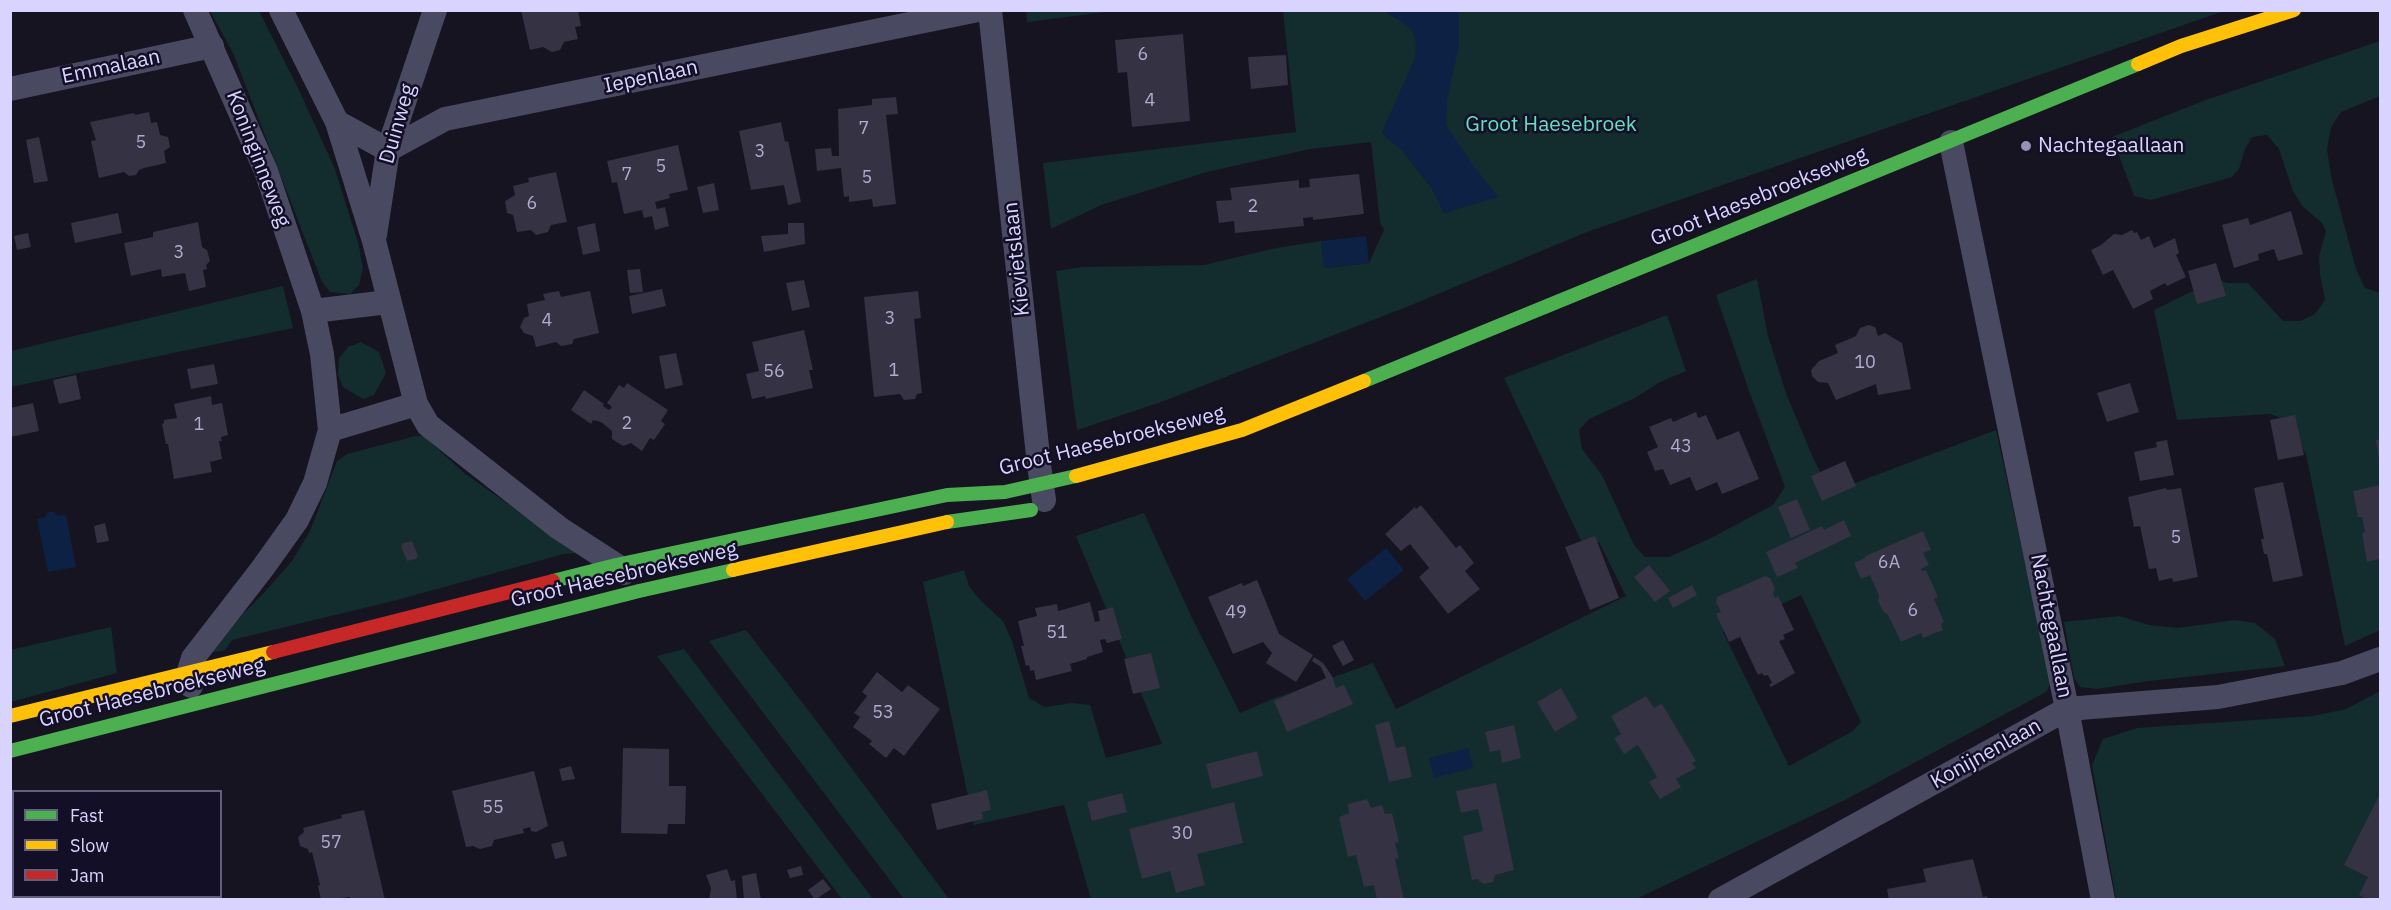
<!DOCTYPE html>
<html>
<head>
<meta charset="utf-8">
<style>
	body { margin:0 }
	#map { position:relative; width:2391px; height:910px; overflow:hidden; background:#161421; font-family:"IBM Plex Sans",sans-serif }
	canvas { display:block }
	.frame { position:absolute; inset:0; border:12px solid #d9d4ff; pointer-events:none }
	.legend { position:absolute; left:12px; top:790px; width:210px; height:108px; box-sizing:border-box; background:#130f26; border:2px solid #625e7d; margin:0; padding:8px 10px; list-style:none; font-size:18px; color:#d9d4ff }
	.legend li { display:flex; align-items:center; gap:12px; height:30px }
	.legend b { width:30px; border:2px solid #625e7d }
</style>
</head>
<body>
<div id="map">
<canvas width="2391" height="910"></canvas>
<div class="frame"></div>
<ul class="legend">
<li><b style="height:8px;background:#4caf50"></b>Fast</li>
<li><b style="height:8px;background:#ffc107"></b>Slow</li>
<li><b style="height:8px;background:#c62828"></b>Jam</li>
</ul>
</div>
<script>
const c = document.querySelector('canvas').getContext('2d');
c.lineJoin = 'round';
function fill(path, color) {
  c.fillStyle = color;
  c.fill(path, 'evenodd');
}
function toPath(rows) {
  const path = new Path2D();
  for (const r of rows) {
    path.moveTo(r[0], r[1]);
    for (let i = 2; i < r.length; i += 2) path.lineTo(r[i], r[i + 1]);
  }
  return path;
}
function strokePath(path, color, width, dash) {
  c.strokeStyle = color;
  c.lineWidth = width;
  c.lineCap = dash ? 'butt' : 'round';
  c.setLineDash(dash || []);
  c.stroke(path);
}
function drawText(font, color, halo, rows, align = 'center') {
  c.font = font + ' "IBM Plex Sans",sans-serif';
  c.lineWidth = 5;
  c.setLineDash([]);
  c.textBaseline = 'middle';
  c.strokeStyle = halo;
  c.fillStyle = color;
  for (const [text, x, y, turn = 0] of rows) {
    c.save();
    c.translate(x, y);
    c.rotate((+turn || 0) * Math.PI / 180);
    c.textAlign = isNaN(turn) ? turn : align;
    if (halo) c.strokeText(text, 0, 0);
    c.fillText(text, 0, 0);
    c.restore();
  }
}
fill(toPath([
	[1026,10,1114,10,1114,11,1027,22],
	[210,11,259,11,298,88,335,169,359,246,363,268,359,285,350,294,330,292,322,282,233,53],
	[1283,11,1385,11,1390,15,1404,11,2224,11,1587,232,1409,306,1161,402,1077,430,1056,271,1082,267,1204,265,1276,248,1321,241,1325,268,1369,263,1384,230,1380,222,1371,142,1310,149,1207,172,1101,205,1051,229,1043,163,1296,132],
	[1416,57,1455,209,1445,213,1431,187,1403,151,1382,133],
	[2380,41,2380,96,2341,112,2331,127,2327,149,2331,176,2356,269,2365,288,2380,293,2380,630,2345,646,2306,454,2294,434,2281,418,2270,414,2177,420,2154,310,2217,279,2227,283,2248,283,2283,321,2300,321,2315,314,2325,300,2320,274,2319,256,2326,231,2322,223,2302,206,2293,191,2279,149,2267,135,2252,137,2245,149,2239,169,2232,177,2151,200,2134,196,2112,137,2203,101],
	[1757,279,1768,336,1787,396,1814,460,1831,492,1996,430,2051,683,2046,692,1847,799,1636,899,1091,899,1064,805,974,825,923,582,964,570,969,586,981,601,1003,621,1012,641,1029,698,1045,707,1072,703,1090,705,1106,758,1162,744,1076,536,1144,513,1192,618,1240,713,1275,698,1373,663,1396,709,1626,596,1599,542,1584,547,1504,378,1667,315,1686,371,1660,382,1635,398,1589,419,1579,430,1582,449,1602,475,1634,545,1645,557,1669,557,1711,538,1773,505,1785,487,1749,391,1716,295],
	[1801,595,1861,722,1853,731,1789,766,1723,632],
	[283,286,293,328,11,387,11,351],
	[361,342,379,352,386,373,374,395,363,399,343,387,338,375,339,358,348,347],
	[416,436,424,436,464,473,578,553,564,554,397,600,232,640,225,650,201,655,261,596,292,561,310,531,337,461,347,454],
	[2119,616,2149,625,2178,628,2235,620,2255,623,2275,639,2285,666,2149,681,2097,689,2080,687,2074,678,2064,622],
	[111,627,117,673,11,702,10,650],
	[746,630,815,719,949,899,904,899,709,641],
	[684,649,873,899,842,899,657,656],
	[2380,691,2380,899,2116,899,2092,765,2103,739,2137,728,2313,716,2346,709]
]), '#132c2d');
fill(toPath([
	[1385,11,1459,11,1459,45,1447,101,1446,125,1473,165,1498,197,1444,213,1431,187,1403,151,1382,133,1415,58,1416,42,1411,29],
	[1366,236,1369,263,1324,268,1321,241],
	[48,512,54,512,58,516,66,515,76,567,48,572,37,519,45,517],
	[1386,548,1404,570,1365,601,1347,579],
	[1468,748,1473,768,1434,778,1429,758]
]), '#0d2144');
fill(toPath([
	[521,10,578,10,581,26,575,27,578,39,564,42,560,50,552,52,543,47,530,50],
	[1183,34,1190,121,1132,127,1127,72,1118,73,1115,40],
	[1286,55,1288,85,1251,89,1248,57],
	[896,97,898,114,886,115,896,204,873,207,872,199,849,202,849,196,844,197,841,168,817,171,815,149,831,148,832,156,839,156,838,109,872,105,872,99],
	[149,112,151,123,157,122,160,135,168,137,170,147,164,151,166,163,144,168,139,170,136,175,129,176,124,172,99,178,91,141,96,140,90,122,134,113,135,115],
	[781,122,785,142,788,141,801,202,788,205,784,185,751,190,739,131],
	[39,137,48,181,34,183,26,140],
	[678,145,688,190,669,194,670,198,655,202,657,209,665,207,669,226,655,230,652,216,644,218,642,210,624,214,617,182,612,183,607,161],
	[556,172,567,222,551,225,548,232,536,235,531,230,517,232,513,215,507,213,505,201,515,195,513,186,529,182,528,178],
	[1359,174,1364,214,1313,220,1313,217,1303,218,1304,226,1235,233,1234,221,1219,223,1216,201,1232,200,1230,188,1299,180,1299,188,1310,187,1309,179],
	[714,183,719,210,703,213,697,187],
	[2291,211,2303,254,2278,261,2274,249,2258,254,2259,260,2234,268,2222,225,2248,218,2250,225],
	[118,213,122,233,75,243,71,223],
	[198,222,202,247,207,250,210,261,206,265,207,269,203,270,206,287,189,291,185,273,162,277,161,269,131,276,124,243,153,237,153,232],
	[595,223,600,251,583,255,577,227],
	[788,223,804,223,805,244,764,252,761,236,788,234],
	[2132,230,2134,233,2137,232,2141,240,2149,236,2154,248,2175,238,2179,253,2176,255,2186,277,2167,286,2165,283,2150,291,2153,299,2133,309,2113,270,2103,275,2091,250,2101,245,2114,234,2122,235],
	[28,233,31,247,17,250,14,236],
	[2216,263,2226,296,2197,304,2188,271],
	[640,269,643,292,630,293,627,270],
	[804,280,810,307,792,311,786,283],
	[662,289,666,306,632,314,629,296],
	[559,291,561,297,590,291,599,333,574,339,572,344,561,346,556,342,536,347,533,336,524,333,520,327,524,318,529,316,527,304,545,300,543,294],
	[918,291,921,318,914,319,922,393,917,394,915,399,904,400,900,394,874,397,864,297],
	[1869,325,1875,327,1878,336,1885,333,1902,343,1911,389,1878,395,1876,384,1836,400,1828,383,1818,382,1812,376,1811,370,1819,361,1838,353,1835,345,1856,336,1860,328],
	[804,330,813,370,809,370,813,388,766,399,765,396,752,399,746,374,759,371,752,342],
	[676,353,683,385,665,389,659,356],
	[214,364,218,384,191,389,187,369],
	[76,375,81,399,59,404,53,380],
	[627,383,668,410,661,421,665,424,654,440,650,438,642,451,631,443,623,446,612,439,612,431,601,422,593,420,591,424,571,410,584,390,604,404,603,406,609,410,612,407,607,403,619,385,624,388],
	[2130,383,2139,412,2107,422,2097,393],
	[211,396,212,405,222,403,228,435,221,437,222,441,219,441,222,459,210,462,212,472,174,479,168,444,166,444,162,424,164,423,164,420,177,418,174,404],
	[33,403,39,431,10,437,10,408],
	[1696,412,1698,418,1706,415,1717,440,1739,431,1759,479,1722,494,1717,482,1696,491,1690,477,1670,485,1663,469,1655,471,1647,452,1658,447,1649,427,1671,418,1673,422],
	[2295,415,2304,455,2278,460,2270,420],
	[2380,439,2380,460,2379,460,2376,440],
	[2167,440,2174,475,2140,481,2134,452,2157,447,2156,442],
	[1845,461,1856,486,1822,501,1811,476],
	[2283,482,2303,576,2273,582,2267,554,2264,554,2261,539,2264,539,2254,488],
	[2380,485,2380,559,2367,562,2362,533,2365,532,2362,517,2358,517,2353,491],
	[2166,488,2167,490,2181,488,2198,577,2173,582,2172,578,2159,581,2156,568,2149,569,2140,526,2134,527,2128,497],
	[1797,499,1810,530,1791,538,1778,507],
	[1421,505,1456,548,1460,545,1474,563,1465,571,1480,589,1448,614,1419,577,1429,568,1410,544,1401,551,1385,534,1415,507,1416,509],
	[1844,520,1851,536,1795,563,1798,568,1777,577,1766,552,1822,526,1824,530],
	[105,523,109,541,97,543,94,526],
	[1923,531,1931,550,1923,553,1929,565,1921,569,1922,571,1926,570,1938,597,1934,599,1944,622,1941,624,1943,630,1923,638,1921,633,1901,642,1888,615,1883,611,1878,601,1879,596,1870,575,1861,579,1854,563,1865,558,1865,556],
	[1595,536,1619,598,1590,610,1565,547],
	[412,541,418,556,416,559,407,561,401,546,403,543],
	[1649,565,1670,591,1655,602,1634,577],
	[1765,576,1770,578,1775,589,1773,593,1775,598,1778,596,1794,630,1783,635,1785,639,1779,641,1795,673,1771,687,1769,685,1772,683,1768,675,1764,676,1762,673,1758,675,1740,637,1729,642,1716,614,1721,612,1716,602,1717,597],
	[1257,580,1279,634,1313,655,1296,682,1266,663,1272,653,1263,642,1233,654,1208,597,1242,583,1243,586],
	[1692,585,1697,595,1673,608,1668,598],
	[1090,602,1095,622,1100,621,1098,611,1113,607,1122,639,1107,643,1105,639,1100,640,1103,652,1087,657,1087,659,1070,664,1072,671,1036,680,1034,670,1030,671,1029,665,1026,666,1021,646,1024,646,1018,621,1037,616,1035,608,1057,604,1058,611],
	[1343,640,1354,660,1343,666,1332,646],
	[1151,653,1160,688,1133,694,1124,659],
	[1314,657,1323,663,1332,676,1336,688,1344,685,1353,704,1287,732,1274,701,1326,678,1321,667,1312,661],
	[877,672,902,692,908,685,940,709,904,756,894,748,886,758,869,744,872,741,853,727,860,717,854,713,867,696,862,692],
	[1561,688,1578,718,1555,732,1537,702],
	[1646,696,1654,708,1662,704,1696,761,1692,763,1696,768,1676,779,1681,787,1660,799,1649,782,1657,777,1638,745,1624,754,1614,738,1621,734,1611,716],
	[1389,721,1396,748,1405,746,1412,777,1389,782,1375,725],
	[1514,725,1521,758,1502,763,1500,750,1490,752,1485,732],
	[623,748,669,749,669,786,686,786,685,824,668,824,667,834,621,833],
	[1257,751,1263,776,1212,789,1206,764],
	[571,766,575,779,562,781,559,769],
	[534,771,548,826,536,832,531,831,530,827,523,829,524,833,494,840,492,846,480,849,473,846,466,847,452,791],
	[1496,783,1514,870,1495,875,1493,882,1484,884,1479,881,1479,879,1472,880,1463,836,1483,831,1478,809,1461,813,1456,791],
	[987,790,991,810,982,812,983,819,937,830,931,804],
	[1122,793,1127,812,1092,821,1087,802],
	[2380,794,2380,900,2369,900,2359,895,2368,877,2344,865],
	[1367,799,1371,808,1382,805,1385,814,1392,813,1399,842,1395,843,1399,858,1395,859,1404,900,1377,900,1374,885,1364,887,1356,855,1348,857,1339,817,1349,813,1348,804],
	[1234,802,1243,843,1197,854,1205,885,1176,893,1170,871,1142,879,1129,829],
	[364,810,385,900,350,900,350,897,321,900,318,886,320,885,312,852,309,853,308,849,300,846,298,837,304,832,303,828,342,818,341,815],
	[563,841,567,856,555,859,551,844],
	[1973,859,1983,897,1987,896,1988,900,1889,900,1887,889,1926,882,1923,869],
	[801,866,803,875,790,878,787,870],
	[727,869,731,881,735,880,737,900,709,900,711,888,706,875],
	[756,873,761,900,744,900,742,876],
	[823,879,831,889,815,900,808,890],
	[157,896,209,896,209,900,157,900]
]), '#343243');
strokePath(toPath([
	[281,10,337,122,374,241,416,404,428,425,559,528,616,565,624,573],
	[990,10,1039,465,1044,500],
	[10,89,212,46],
	[337,122,388,150,445,119,978,10],
	[1951,142,2067,709,2103,900],
	[375,235,388,150,435,10],
	[313,311,388,302],
	[330,430,416,404],
	[191,686,188,674,193,658,262,569,297,520,315,483,330,430,322,354,313,311,266,171,195,10],
	[1720,900,2067,709,2218,697,2342,673,2380,659]
]), '#4a4962', 24);
strokePath(toPath([
	[1364,381,2138,64],
	[947,522,1031,510],
	[553,581,616,565,947,495,1005,492,1076,476],
	[10,751,639,591,733,570]
]), '#4caf50', 14);
strokePath(toPath([
	[2138,64,2181,46,2294,10],
	[1076,476,1242,430,1364,381],
	[733,570,947,522],
	[10,716,273,652]
]), '#ffc107', 14);
strokePath(toPath([
	[273,652,553,581]
]), '#c62828', 14);
for (const [x, y, r, color] of [
	[2026,146,6,"#9591b1"]
]) {
  const dot = new Path2D();
  dot.arc(x, y, r, 0, 2 * Math.PI);
  c.fillStyle = color;
  c.fill(dot);
  strokePath(dot, '#130f26', 2);
}
drawText('18px', '#b0acd0', null, [
	["6",1143,55],
	["4",1150,101],
	["7",864,129],
	["5",141,143],
	["3",760,152],
	["5",661,167],
	["7",627,175],
	["5",867,178],
	["6",532,204],
	["2",1253,207],
	["3",179,253],
	["3",890,319],
	["4",547,321],
	["10",1865,363],
	["1",894,371],
	["56",774,372],
	["2",627,424],
	["1",199,425],
	["43",1681,447],
	["5",2176,538],
	["6A",1889,563],
	["6",1913,611],
	["49",1236,613],
	["51",1057,633],
	["53",883,713],
	["55",493,808],
	["30",1182,834],
	["57",331,843]
]);
drawText('21px', '#d9d4ff', '#130f26', [
	["Emmalaan",111,67,-12],
	["Iepenlaan",651,77,-12],
	["Duinweg",398,124,-74],
	["Koninginneweg",258,159,69],
	["Groot Haesebroekseweg",1759,197,-22],
	["Kievietslaan",1017,259,-96],
	["Groot Haesebroekseweg",1112,441,-14],
	["Groot Haesebroekseweg",624,575,-13],
	["Nachtegaallaan",2051,626,79],
	["Groot Haesebroekseweg",152,693,-14],
	["Konijnenlaan",1986,754,-29]
]);
drawText('21px', '#5fe0c0', '#130f26', [
	["Groot Haesebroek",1551,125]
]);
drawText('21px', '#d9d4ff', '#130f26', [
	["Nachtegaallaan",2038,146]
], 'left');
</script>
</body>
</html>
